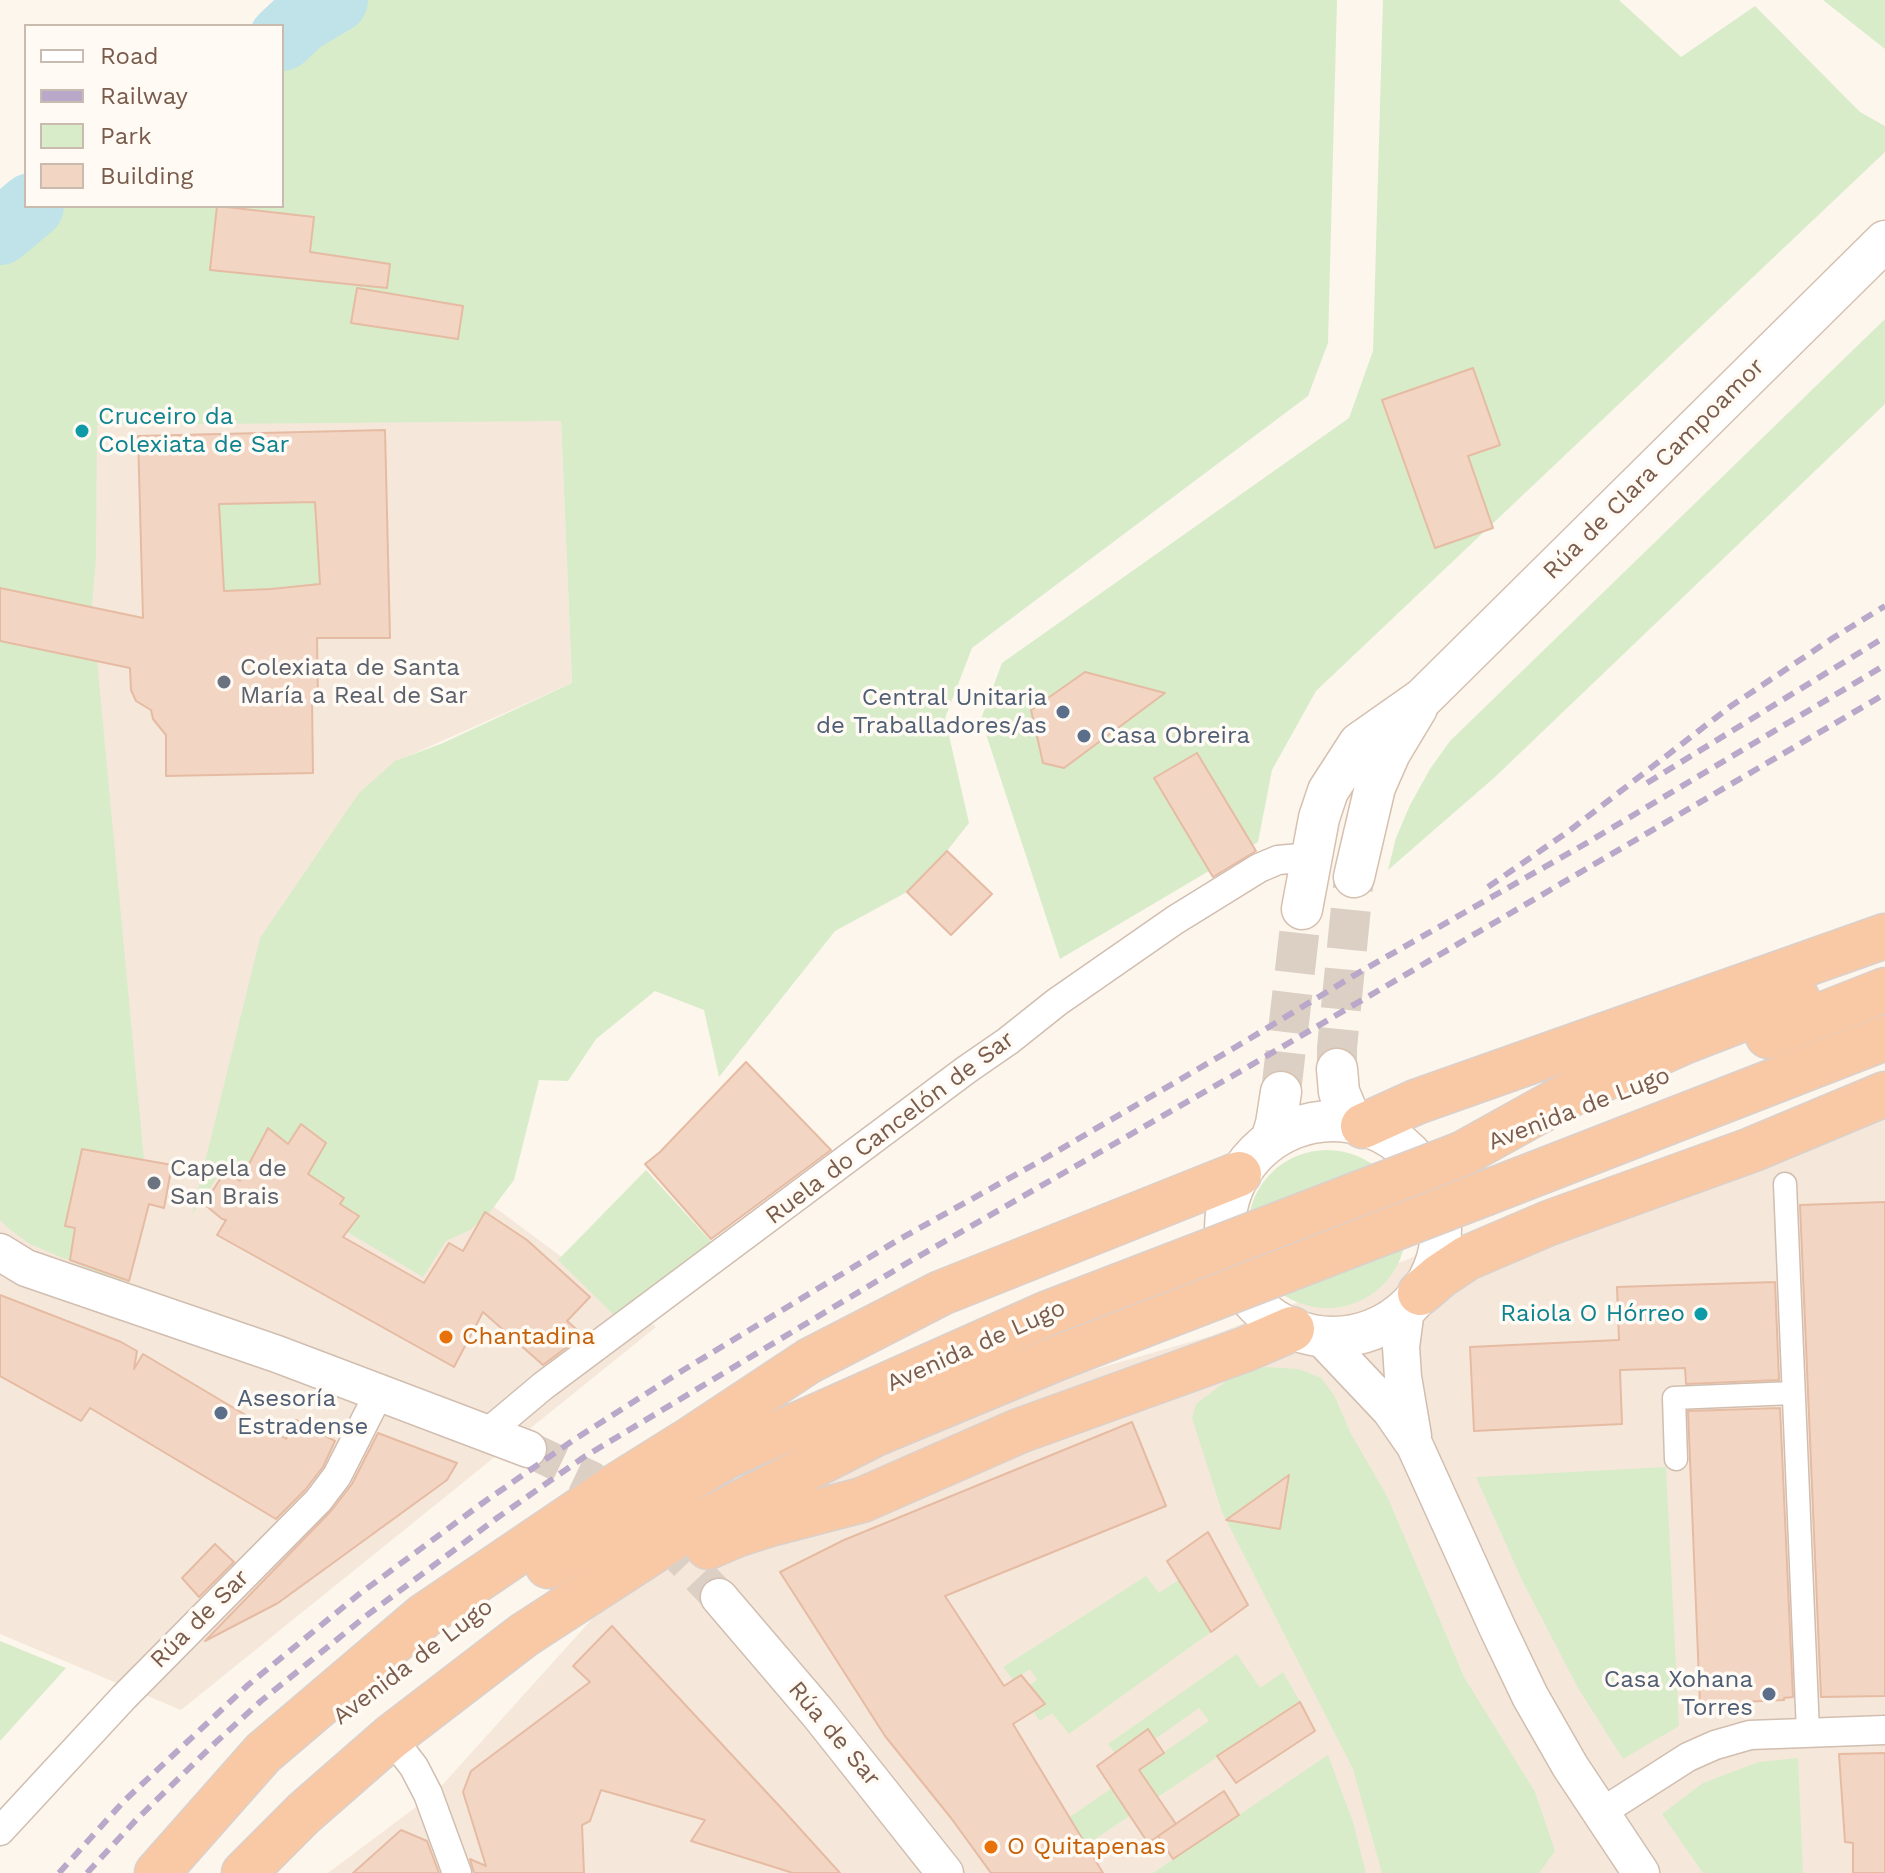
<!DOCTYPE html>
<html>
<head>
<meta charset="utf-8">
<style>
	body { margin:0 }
	#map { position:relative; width:1885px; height:1873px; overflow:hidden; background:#fdf6ec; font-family:"Work Sans",sans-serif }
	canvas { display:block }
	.legend { position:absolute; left:24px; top:24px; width:260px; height:184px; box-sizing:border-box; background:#fffaf3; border:2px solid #cabbb1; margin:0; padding:10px 14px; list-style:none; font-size:24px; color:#7a5c4d }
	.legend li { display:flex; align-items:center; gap:16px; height:40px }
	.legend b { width:40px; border:2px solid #cabbb1 }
</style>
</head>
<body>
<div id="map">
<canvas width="1885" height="1873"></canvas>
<ul class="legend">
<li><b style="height:10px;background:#fff"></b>Road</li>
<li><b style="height:10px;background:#b9a8c9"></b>Railway</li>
<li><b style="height:22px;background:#d8ecc9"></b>Park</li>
<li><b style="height:22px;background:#f3d5c3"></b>Building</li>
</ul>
</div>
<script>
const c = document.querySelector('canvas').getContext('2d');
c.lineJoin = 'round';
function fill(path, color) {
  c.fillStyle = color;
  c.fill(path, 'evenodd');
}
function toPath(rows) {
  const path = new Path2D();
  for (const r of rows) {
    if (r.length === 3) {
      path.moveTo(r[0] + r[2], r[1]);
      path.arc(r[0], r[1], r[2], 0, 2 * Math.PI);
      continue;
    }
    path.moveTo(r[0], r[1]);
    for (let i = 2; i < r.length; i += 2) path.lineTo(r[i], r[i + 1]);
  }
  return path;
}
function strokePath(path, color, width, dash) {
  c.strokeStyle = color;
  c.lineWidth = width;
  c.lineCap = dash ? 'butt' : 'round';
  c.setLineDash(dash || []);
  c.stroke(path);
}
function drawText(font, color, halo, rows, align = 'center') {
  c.font = font + ' "Work Sans",sans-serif';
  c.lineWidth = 7;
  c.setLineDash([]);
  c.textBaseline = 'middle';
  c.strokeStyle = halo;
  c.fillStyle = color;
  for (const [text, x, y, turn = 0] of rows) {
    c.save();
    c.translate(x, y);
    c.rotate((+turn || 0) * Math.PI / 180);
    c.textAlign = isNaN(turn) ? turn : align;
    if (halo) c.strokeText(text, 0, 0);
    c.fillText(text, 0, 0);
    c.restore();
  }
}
fill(toPath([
	[77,389,561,420,572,683,395,762,357,1105,656,1327,181,1710,0,1634,0,446],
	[1885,1073,1885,1873,328,1873,436,1792,720,1477,1211,1336]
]), '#f5e8da');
fill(toPath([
	[364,0,1337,0,1328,343,1308,396,972,648,945,718,969,823,947,851,907,892,835,931,719,1077,704,1010,655,991,596,1039,568,1081,539,1080,514,1180,490,1212,470,1230,446,1241,423,1277,228,1161,192,1215,260,938,359,793,395,761,443,743,572,683,561,421,97,425,96,557,92,607,144,1160,138,1204,122,1283,30,1244,8,1228,0,1220,0,246,50,206,282,206,282,55,306,33],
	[1383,0,1619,0,1681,57,1755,6,1860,112,1885,126,1885,152,1316,691,1272,770,1258,842,1060,959,981,719,1002,663,1349,418,1373,351],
	[1823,0,1885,0,1885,49],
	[1885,319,1885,404,1495,777,1388,870,1396,838,1410,805,1430,769,1450,741],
	[315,502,321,605,225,606,219,504],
	[1327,1229,79],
	[646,1170,718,1249,619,1320,558,1260],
	[1265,1367,1299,1369,1321,1378,1334,1395,1351,1434,1387,1496,1464,1677,1535,1792,1555,1851,1539,1873,1382,1873,1353,1769,1222,1512,1192,1418,1196,1404,1230,1378],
	[1666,1467,1679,1726,1623,1759,1578,1688,1522,1580,1476,1477],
	[1146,1576,1159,1593,1180,1579,1211,1632,1069,1734,1052,1713,1040,1721,1020,1692,1037,1680,1030,1669,1013,1680,1003,1667],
	[0,1641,66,1668,0,1741],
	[1237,1654,1260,1688,1283,1672,1300,1702,1074,1853,1057,1826,1209,1721,1199,1708,1155,1739,1148,1729,1115,1753,1108,1744],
	[1328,1755,1353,1822,1366,1873,1153,1873],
	[1798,1758,1803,1873,1703,1873,1662,1814,1703,1783,1759,1762]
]), '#d8ecc9');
strokePath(toPath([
	[282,38,301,20,335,0],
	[0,232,31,206]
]), '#bfe3e8', 66);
const building = toPath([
	[217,206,314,217,310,252,390,264,387,288,210,270,217,206],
	[357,288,463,306,458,339,351,323,357,288],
	[1473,368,1500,445,1468,456,1493,528,1435,548,1382,400,1473,368],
	[385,430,390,638,317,638,318,701,312,701,313,773,166,776,166,735,153,719,151,710,136,701,131,690,130,668,0,641,0,588,143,618,138,436,385,430],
	[315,502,320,584,271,589,224,591,219,504,315,502],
	[1085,672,1165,693,1064,768,1043,763,1031,710,1085,672],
	[1197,753,1256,851,1213,877,1154,778,1197,753],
	[947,851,992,894,951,935,907,892,947,851],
	[746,1062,831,1150,711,1239,645,1164,660,1152,746,1062],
	[301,1124,326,1143,308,1174,344,1198,340,1204,359,1216,343,1237,424,1283,449,1243,463,1251,485,1212,527,1240,590,1297,567,1321,583,1335,543,1365,483,1312,454,1367,217,1235,226,1220,222,1219,204,1204,226,1170,240,1181,268,1128,288,1144,301,1124],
	[82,1149,172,1165,164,1208,149,1204,129,1281,70,1260,75,1228,65,1226,82,1149],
	[1885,1202,1885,1696,1821,1697,1800,1205,1885,1202],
	[1775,1282,1779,1380,1686,1384,1685,1368,1620,1370,1622,1424,1474,1431,1470,1347,1619,1340,1617,1287,1775,1282],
	[0,1295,121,1342,137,1351,134,1369,143,1354,286,1439,296,1420,335,1441,323,1467,305,1490,276,1519,90,1408,81,1421,0,1376,0,1295],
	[1780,1408,1793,1697,1784,1698,1784,1700,1700,1704,1688,1411,1780,1408],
	[1132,1422,1166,1506,945,1596,1004,1686,1021,1675,1045,1704,1013,1724,1103,1873,991,1873,951,1818,885,1736,780,1572,844,1540,1132,1422],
	[378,1433,457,1463,447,1480,278,1603,205,1641,331,1511,352,1484,378,1433],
	[1289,1475,1280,1529,1226,1520,1289,1475],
	[1208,1532,1248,1605,1211,1632,1167,1561,1208,1532],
	[215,1544,234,1562,199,1597,182,1578,215,1544],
	[612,1626,783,1810,840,1873,793,1873,691,1841,705,1820,601,1790,590,1821,582,1825,584,1873,474,1873,470,1859,486,1866,463,1792,471,1771,590,1682,573,1666,612,1626],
	[1300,1702,1315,1731,1236,1783,1217,1756,1300,1702],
	[1148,1729,1164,1753,1139,1770,1176,1824,1148,1843,1097,1766,1148,1729],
	[1885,1753,1885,1873,1853,1873,1853,1843,1845,1842,1839,1754,1885,1753],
	[1224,1791,1239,1815,1173,1859,1158,1836,1224,1791],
	[401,1830,427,1841,439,1873,353,1873,401,1830]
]);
fill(building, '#f3d5c3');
strokePath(building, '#e6bba3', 2);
strokePath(toPath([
	[528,1449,591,1479,659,1534,719,1597]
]), '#dcd0c4', 36, [36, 18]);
strokePath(toPath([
	[1337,1069,1337,1048,1354,877],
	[1281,1092,1302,909]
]), '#dcd0c4', 40, [40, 20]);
const pedestrian = toPath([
	[1785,1184,1808,1732],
	[1676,1459,1674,1398,1793,1393]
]);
const minor = toPath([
	[487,1433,543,1386,966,1070,1008,1041,1057,1002,1175,920,1259,868,1278,860,1311,857],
	[391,1737,414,1767,428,1794,457,1873],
	[1602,1812,1688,1757,1715,1745,1750,1735,1885,1730],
	[0,1831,124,1697,318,1501,337,1476,379,1393]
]);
const tertiary = toPath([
	[0,1252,26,1268,277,1354,528,1449],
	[1406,1309,1401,1347,1403,1377,1413,1436],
	[1320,1336,1390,1410,1415,1446,1497,1627,1530,1696,1570,1766,1641,1873],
	[719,1597,818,1713,945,1873]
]);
const secondary = toPath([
	[1354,877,1375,787,1390,753,1417,708],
	[1302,909,1319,818,1328,791,1359,743,1423,698,1885,241],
	[1337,1069,1339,1092,1352,1123],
	[1333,1229,108],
	[1271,1140,1276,1124,1281,1092]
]);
const trunk = toPath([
	[1768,1036,1885,990],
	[1363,1126,1416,1102,1885,936],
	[1462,1154,1561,1099,1637,1063,1683,1042,1797,998],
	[1486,1193,1885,1038],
	[1420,1293,1440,1276,1467,1258,1549,1223,1751,1150,1885,1094],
	[708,1547,736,1535,770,1524,862,1500,1019,1431,1246,1349,1292,1329],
	[548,1566,725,1457,1046,1314],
	[157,1873,263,1753,424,1616,613,1488,685,1443,809,1361,941,1293,1239,1174],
	[244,1873,304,1813,391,1737,524,1635,681,1533,875,1434,1060,1357]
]);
strokePath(pedestrian, '#d1beb0', 25);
strokePath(minor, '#d1beb0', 31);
strokePath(tertiary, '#d1beb0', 39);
strokePath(secondary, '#d6c0b0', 43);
strokePath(trunk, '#dad1cd', 47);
strokePath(pedestrian, '#fff', 22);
strokePath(minor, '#fff', 28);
strokePath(tertiary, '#fff', 36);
strokePath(secondary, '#fff', 40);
strokePath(trunk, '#f9c8a4', 44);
strokePath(toPath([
	[1647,783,1885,637],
	[1488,887,1569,831,1731,706,1833,638,1885,606],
	[59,1873,124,1801,248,1685,358,1595,484,1502,575,1439,685,1369,898,1240,1042,1160,1234,1048,1365,969,1585,844,1885,665],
	[87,1873,136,1820,215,1743,261,1701,366,1616,497,1518,584,1457,907,1263,1246,1068,1885,694]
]), '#b9a8c9', 6, [12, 8]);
const trunkBridge = toPath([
	[1046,1314,1462,1154],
	[1060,1357,1486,1193]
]);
strokePath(trunkBridge, '#dad1cd', 47, []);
strokePath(trunkBridge, '#f9c8a4', 44);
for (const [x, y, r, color] of [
	[82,431,8,"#0f9aa8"],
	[224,682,8,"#6b7280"],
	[1063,712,8,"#5c6f8a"],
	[1084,736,8,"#5c6f8a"],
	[154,1183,8,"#6b7280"],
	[1701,1314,8,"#0f9aa8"],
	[446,1337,8,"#e8710a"],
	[221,1413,8,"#5c6f8a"],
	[1769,1694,8,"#5c6f8a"],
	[991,1847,8,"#e8710a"]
]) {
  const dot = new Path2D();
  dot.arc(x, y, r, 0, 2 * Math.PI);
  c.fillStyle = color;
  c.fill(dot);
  strokePath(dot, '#fffaf3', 3);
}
drawText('24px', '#0d838f', '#fffaf3', [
	["Cruceiro da",98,417],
	["Colexiata de Sar",98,445],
	["Raiola O Hórreo",1685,1314,"right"]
], 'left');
drawText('24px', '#7a5c4d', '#fffaf3', [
	["Rúa de Clara Campoamor",1654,469,-45],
	["Avenida de Lugo",1579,1109,-21],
	["Ruela do Cancelón de Sar",890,1128,-37],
	["Avenida de Lugo",976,1346,-24],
	["Rúa de Sar",200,1619,-45],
	["Avenida de Lugo",413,1662,-37],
	["Rúa de Sar",834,1734,50]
]);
drawText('24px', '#5b616d', '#fffaf3', [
	["Colexiata de Santa",240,668],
	["María a Real de Sar",240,696],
	["Capela de",170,1169],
	["San Brais",170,1197]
], 'left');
drawText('24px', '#4e5e75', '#fffaf3', [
	["Central Unitaria",1047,698],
	["de Traballadores/as",1047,726],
	["Casa Obreira",1100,736,"left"],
	["Asesoría",237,1399,"left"],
	["Estradense",237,1427,"left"],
	["Casa Xohana",1753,1680],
	["Torres",1753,1708]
], 'right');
drawText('24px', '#c56008', '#fffaf3', [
	["Chantadina",462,1337],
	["O Quitapenas",1007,1847]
], 'left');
</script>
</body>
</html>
